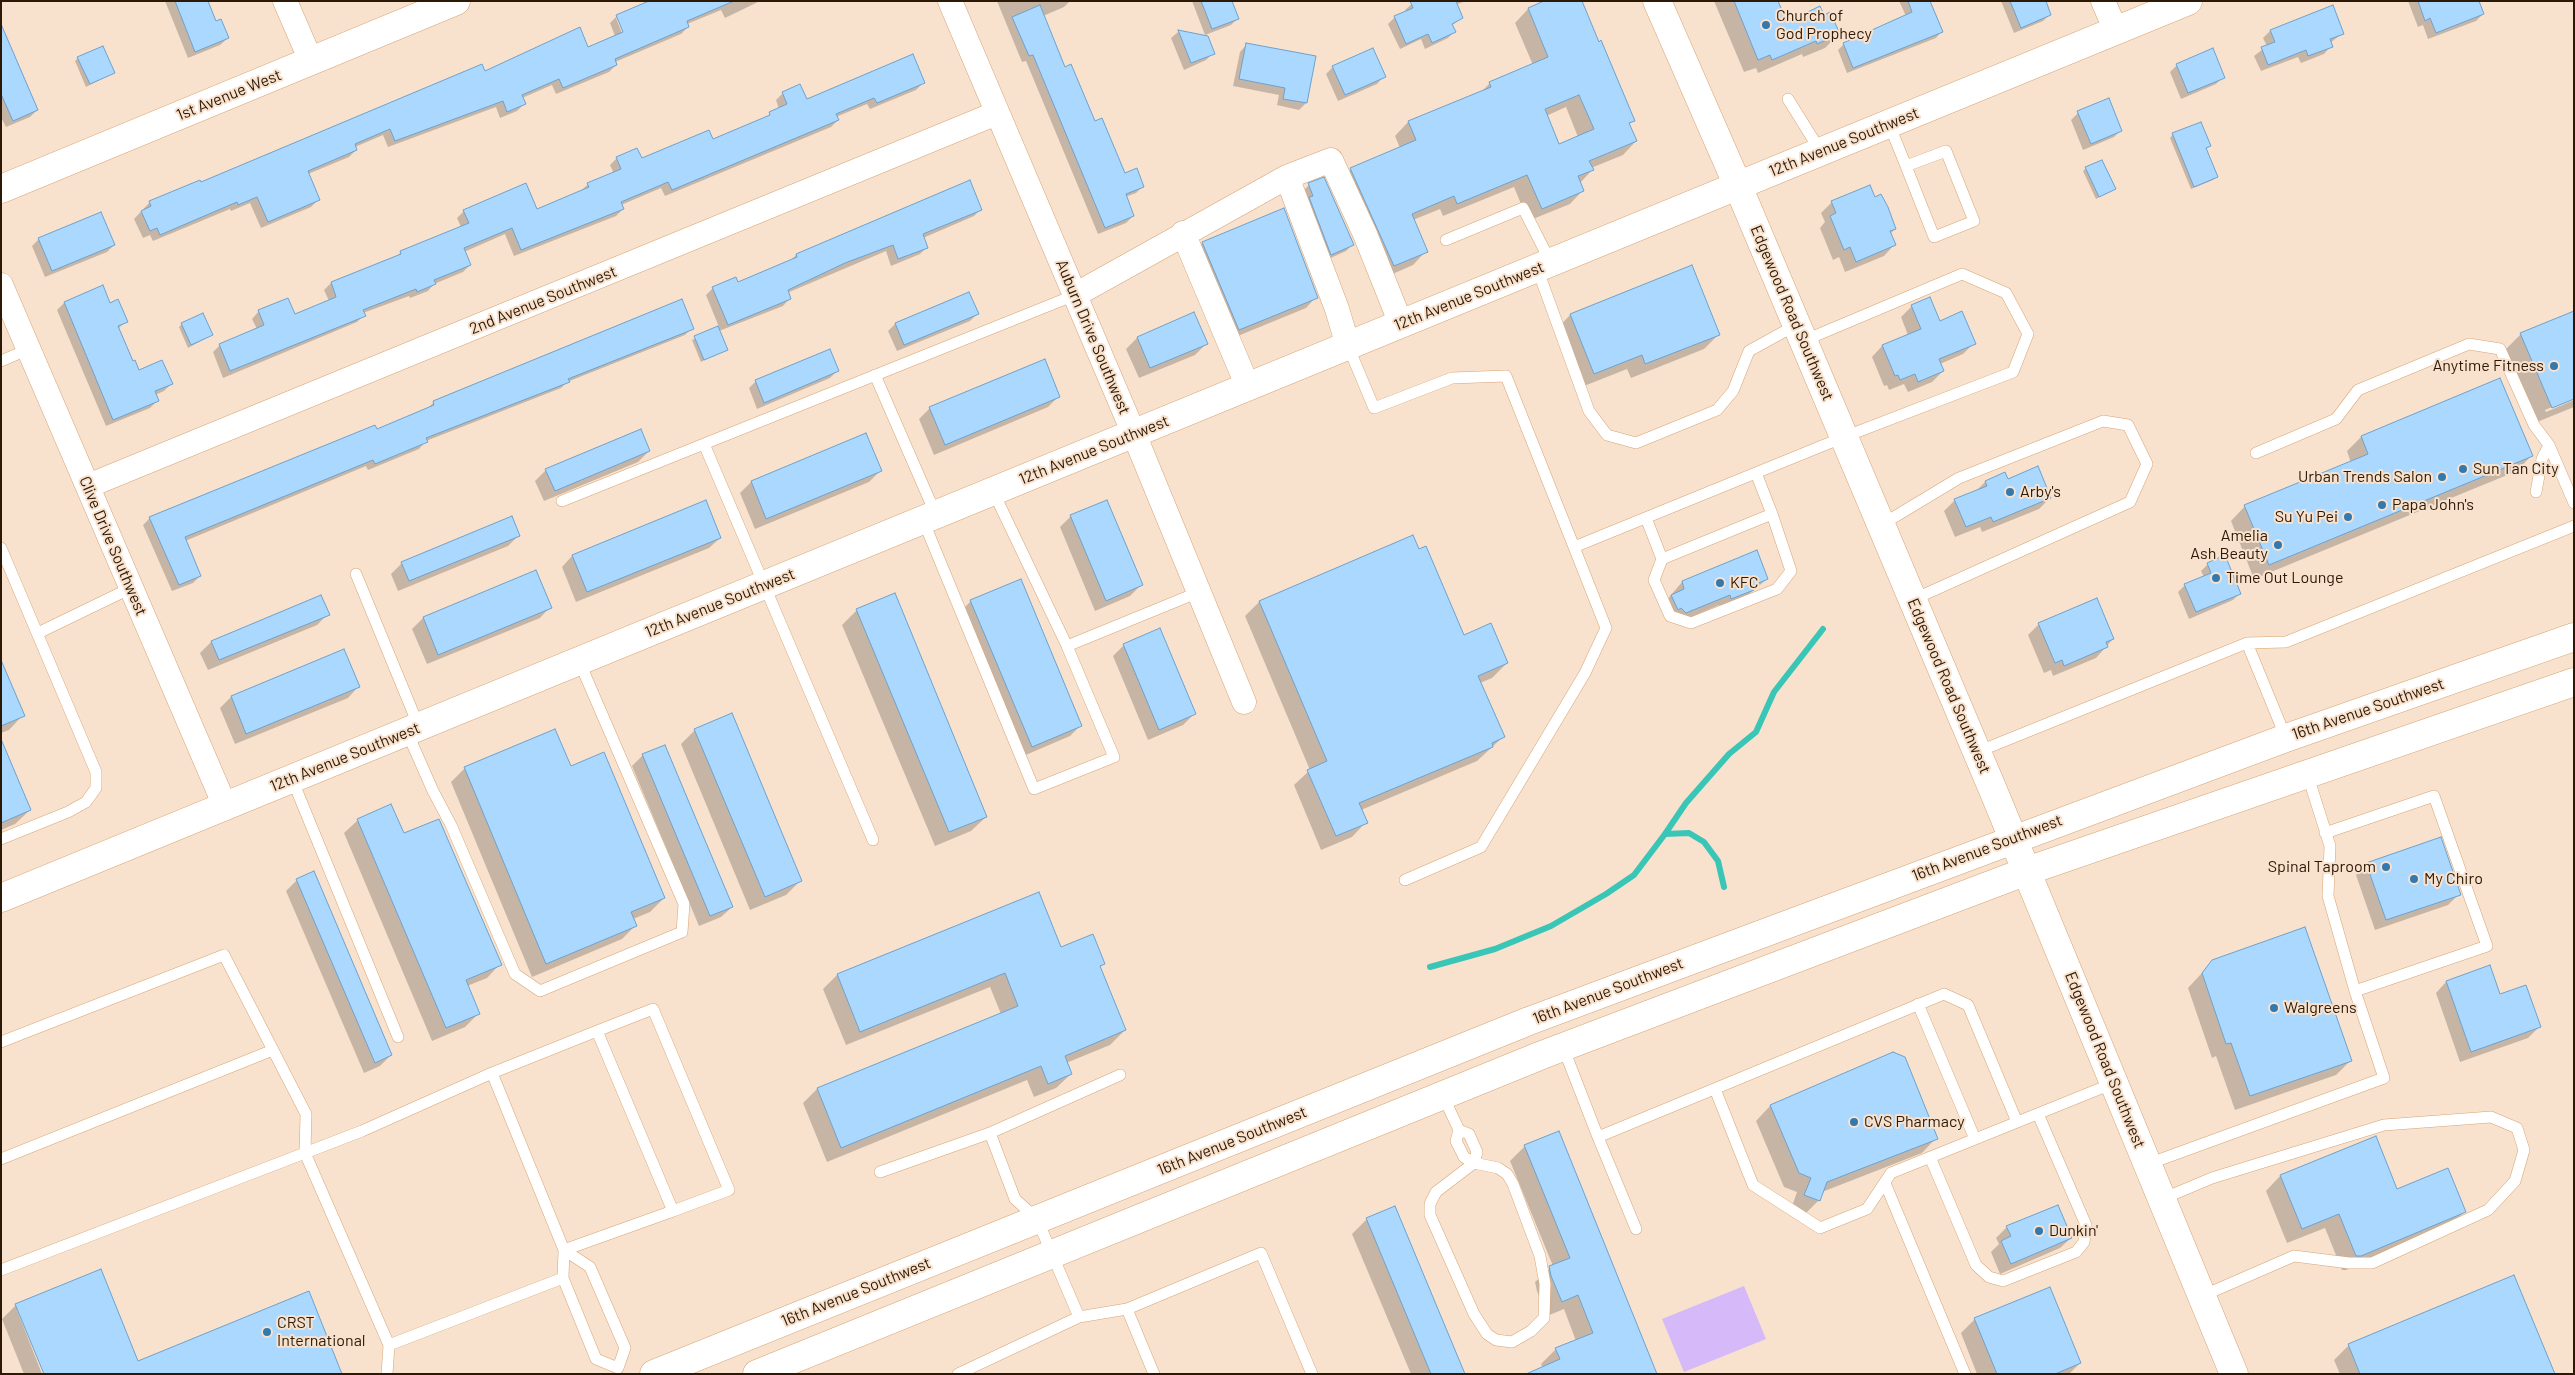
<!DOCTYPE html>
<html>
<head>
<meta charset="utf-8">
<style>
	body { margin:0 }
	#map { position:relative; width:2575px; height:1375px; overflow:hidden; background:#f8e2ce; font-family:Barlow,sans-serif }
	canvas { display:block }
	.frame { position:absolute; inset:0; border:2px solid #2c1905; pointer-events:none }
</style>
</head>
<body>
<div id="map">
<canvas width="2575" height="1375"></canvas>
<div class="frame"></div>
</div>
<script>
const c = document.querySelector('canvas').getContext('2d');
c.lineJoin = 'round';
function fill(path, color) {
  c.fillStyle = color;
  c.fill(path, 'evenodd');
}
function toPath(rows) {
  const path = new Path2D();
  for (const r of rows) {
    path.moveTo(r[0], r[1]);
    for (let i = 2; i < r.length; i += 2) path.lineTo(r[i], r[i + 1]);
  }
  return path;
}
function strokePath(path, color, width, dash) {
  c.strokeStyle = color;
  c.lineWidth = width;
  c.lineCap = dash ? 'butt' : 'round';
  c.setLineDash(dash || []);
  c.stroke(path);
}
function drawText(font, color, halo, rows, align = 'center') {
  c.font = font + ' Barlow,sans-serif';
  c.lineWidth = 4;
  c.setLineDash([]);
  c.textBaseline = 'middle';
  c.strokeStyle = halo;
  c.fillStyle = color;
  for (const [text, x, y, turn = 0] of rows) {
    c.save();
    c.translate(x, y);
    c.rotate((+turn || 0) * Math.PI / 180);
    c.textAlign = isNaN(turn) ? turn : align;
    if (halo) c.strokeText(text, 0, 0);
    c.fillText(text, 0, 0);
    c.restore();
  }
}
fill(toPath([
	[1744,1286,1766,1339,1684,1372,1662,1319]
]), '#d5b9f8');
fill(toPath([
	[165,1,206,1,215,23,228,38,220,45,188,58],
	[652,1,760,1,725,18,721,10,687,24,688,27,681,34,615,62,616,65,609,72,556,94,552,85,522,98,524,104,517,111,500,118,496,107,388,147,383,135,355,147,356,150,349,157,308,174,318,200,311,207,261,228,250,203,231,211,230,209,153,241,150,235,143,238,134,219,150,202,485,72,588,49,615,36,610,23,617,16],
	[616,18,618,18,627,38,624,38],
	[997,1,1070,1,1064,7,1043,16,1065,68,1124,175,1143,186,1136,193,1125,197,1133,216,1126,223,1098,234,1026,61,1022,62],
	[1192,1,1231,1,1238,18,1231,25,1205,35],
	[1415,1,1465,1,1456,5,1462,18,1451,26,1454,32,1448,38,1425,49,1421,39,1400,49,1388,24,1395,17,1406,12,1405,10],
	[1714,1,1777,1,1786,23,1823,16,1839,34,1825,48,1803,57,1802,54,1758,73,1756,68,1744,72],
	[1899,1,1928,1,1941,32,1936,38,1847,73,1838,50,1844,44,1906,16],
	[2001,1,2044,1,2050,14,2043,21,2014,33],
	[2408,1,2478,1,2483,14,2476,21,2428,39,2423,25,2418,27],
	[1528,9,1633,120,1629,125,1636,141,1623,155,1591,168,1592,170,1580,183,1583,190,1570,204,1528,221,1514,187,1443,216,1440,209,1413,220,1426,251,1413,265,1381,279,1337,183,1351,169,1400,148,1395,136,1408,122,1481,92,1490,83,1533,65,1515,23],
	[1566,107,1578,137,1559,145,1546,116],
	[2270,31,2343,33,2330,43,2331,46,2324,54,2301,63,2298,57,2261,71,2254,56,2267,46,2263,38],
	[1178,32,1207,37,1213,53,1206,60,1184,70,1171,38],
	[1,37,37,110,30,117,6,127,1,117],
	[1247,44,1306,103,1299,110,1277,105,1279,95,1233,86,1240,52],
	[78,58,113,73,86,87,75,61],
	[2177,65,2223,77,2216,84,2181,99,2170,72],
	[1333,67,1384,76,1377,84,1338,101,1326,74],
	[923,83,916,90,870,109,867,104,836,117,838,120,831,127,665,196,661,188,621,205,623,209,616,216,514,256,505,234,464,252,470,265,463,272,434,284,428,291,410,298,409,296,363,313,364,315,357,322,223,378,213,352,220,345,257,329,252,319,259,311,295,316,329,301,324,290,331,283,395,258,401,252,461,227,457,218,464,211,536,210,581,191,588,184,614,174,610,165,617,158,641,160,712,140,764,118,779,109,776,100,783,93,806,101],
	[2078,113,2121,130,2114,137,2083,150,2071,120],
	[2173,134,2210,146,2206,149,2216,177,2213,180,2191,189,2170,138],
	[2086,168,2114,189,2096,199,2083,171],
	[969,182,981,209,974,216,923,238,927,247,920,254,891,266,886,251,787,293,790,298,783,306,719,331,726,349,701,362,692,340,719,327,706,295,713,288,737,283,790,261,796,255],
	[1309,185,1353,244,1346,251,1324,261,1302,192],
	[1874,198,1895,229,1890,234,1894,245,1884,256,1845,272,1839,257,1833,260,1820,228,1825,222,1821,213,1832,202],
	[1283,209,1316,297,1306,308,1228,340,1191,254,1202,243],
	[39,239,114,245,107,252,45,277,32,246],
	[1691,267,1718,335,1704,349,1631,378,1627,369,1579,388,1556,330,1570,315],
	[968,294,977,314,970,321,897,351,888,331,895,324],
	[64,303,109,304,126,321,118,329,132,363,138,371,171,384,164,391,155,395,157,401,150,408,106,426,57,310],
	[1912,306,1974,343,1963,354,1940,364,1943,371,1932,382,1908,392,1904,384,1889,390,1887,385,1884,386,1872,357,1882,346,1908,335,1901,317],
	[1194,314,1206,344,1195,355,1139,378,1126,349,1137,338],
	[182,324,212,335,188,348,179,327],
	[692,328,685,335,567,382,561,388,426,441,419,449,368,470,366,466,185,541,200,576,193,583,172,591,143,525,150,518,376,431,427,409,434,402],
	[2521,334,2574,398,2545,410,2546,412,2574,400,2574,407,2537,422,2506,349],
	[837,371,830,378,757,409,749,388,756,381],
	[2500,380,2531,456,2517,471,2254,579,2231,521,2245,506,2351,463,2347,451,2361,437],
	[1059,396,1048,407,934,455,919,419,930,408],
	[865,435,880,471,869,482,755,529,740,493,751,482],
	[649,451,638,462,544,501,535,481,546,470],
	[2007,480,2050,498,2039,509,1982,532,1980,527,1955,537,1944,511,1955,500,1975,492,1985,482],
	[1071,516,1141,585,1130,596,1095,611,1060,527],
	[519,535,508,546,398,591,391,574,402,563],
	[1412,537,1463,636,1507,663,1492,678,1480,683,1503,737,1477,761,1361,810,1366,822,1352,837,1321,850,1294,785,1310,770,1245,616,1259,602],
	[720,538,709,548,576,602,562,567,572,556],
	[2208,564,2240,593,2233,600,2189,619,2178,592,2185,585,2204,577,2201,571],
	[1767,579,1742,600,1721,609,1719,605,1675,624,1661,607,1682,582],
	[321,596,328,614,317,625,208,670,200,653,211,642],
	[971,601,1081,725,1070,736,1021,757,960,612],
	[550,607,540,618,427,664,412,629,423,618],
	[857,610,986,817,971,831,935,846,842,625],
	[2039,624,2113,639,2096,658,2053,676,2051,670,2044,673,2028,635],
	[1124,645,1194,714,1183,725,1148,740,1113,656],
	[344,651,358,687,348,698,235,744,220,708,231,697],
	[1,663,23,715,9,730,1,733],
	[695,730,800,881,786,895,750,910,681,744],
	[1,742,30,810,15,824,1,830],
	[643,755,732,907,721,917,699,926,632,766],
	[465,768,664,898,650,912,633,919,636,925,622,939,532,977,451,782],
	[358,820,403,835,500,964,487,978,467,986,479,1013,465,1027,432,1041,344,833],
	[2367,864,2459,894,2448,905,2375,930,2356,875],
	[297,880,391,1055,380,1066,364,1073,286,891],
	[1038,893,1061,949,1104,963,1099,968,1125,1030,1110,1045,1066,1063,1071,1074,1056,1088,1034,1097,1027,1080,827,1162,803,1103,817,1089,1001,1014,990,987,846,1045,823,989,837,975],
	[2213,961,2351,1060,2336,1075,2235,1110,2216,1056,2212,1058,2188,988],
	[2490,967,2500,996,2539,1027,2528,1038,2460,1062,2436,993,2446,982],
	[1893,1054,1936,1138,1922,1153,1822,1192,1819,1200,1804,1215,1791,1209,1797,1192,1784,1187,1756,1121,1770,1106],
	[2375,1137,2396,1190,2464,1212,2450,1226,2346,1270,2342,1270,2325,1228,2287,1243,2266,1191,2280,1176],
	[1525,1146,1656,1374,1544,1371,1541,1364,1556,1349,1576,1341,1564,1309,1547,1316,1537,1291,1535,1282,1553,1266,1510,1161],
	[1367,1219,1464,1374,1411,1374,1352,1234],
	[2007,1227,2071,1238,2060,1248,2000,1274,1991,1252,1999,1244,1996,1238],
	[16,1305,137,1362,45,1374,19,1310,17,1310,42,1374,24,1374,2,1319],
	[1975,1319,2080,1363,2069,1374,1977,1374,1961,1333],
	[2349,1345,2554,1374,2340,1374,2334,1360]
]), '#0003');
strokePath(toPath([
	[1665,834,1689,833,1704,842,1718,861,1724,887],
	[1430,967,1495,949,1551,926,1606,894,1634,875,1665,834,1686,803,1729,754,1756,732,1774,692,1823,629]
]), '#3ac6b7', 6);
const building = toPath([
	[175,1,208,1,216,21,221,19,229,38,195,52,175,1],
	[649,1,734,1,687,21,689,27,615,59,617,65,563,88,559,79,522,95,526,104,507,112,503,101,395,141,390,129,355,144,357,150,308,171,320,200,268,222,257,197,238,205,237,202,160,235,157,228,150,231,141,211,151,206,149,201,200,180,201,182,482,64,485,71,580,27,588,47,623,32,616,15,649,1],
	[1201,1,1232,1,1239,19,1212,29,1201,1],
	[1410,1,1456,1,1463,18,1452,24,1456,32,1432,43,1428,34,1406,44,1394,16,1413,8,1410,1],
	[1544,1,1582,1,1599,42,1601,40,1635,121,1629,123,1637,141,1589,161,1594,170,1578,176,1584,191,1542,209,1527,175,1457,204,1454,196,1412,214,1428,252,1394,266,1350,168,1416,140,1408,121,1491,87,1489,82,1548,57,1528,8,1544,1],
	[1579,95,1594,129,1559,144,1545,109,1579,95],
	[1734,1,1778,1,1787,22,1820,6,1824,15,1830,12,1840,34,1817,44,1816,41,1772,60,1770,55,1758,60,1734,1],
	[1908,1,1930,1,1943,32,1853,68,1843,43,1912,12,1908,1],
	[2010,1,2046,1,2051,15,2021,28,2010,1],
	[2418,1,2479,1,2484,14,2436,33,2430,18,2425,21,2418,1],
	[1040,5,1065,67,1071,64,1095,121,1102,118,1125,173,1137,168,1144,187,1126,194,1134,216,1105,228,1033,55,1029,56,1012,17,1040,5],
	[2333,5,2344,34,2330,39,2333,47,2308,56,2306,50,2268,65,2261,47,2275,42,2270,30,2333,5],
	[1,24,38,110,13,121,1,94,1,24],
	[1178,30,1208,36,1215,54,1191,63,1178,30],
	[1246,43,1316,56,1307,103,1283,99,1285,88,1239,79,1246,43],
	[103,46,115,73,90,84,77,57,103,46],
	[1373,48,1386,77,1345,95,1332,66,1373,48],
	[2213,48,2225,78,2188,93,2176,64,2213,48],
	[913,54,925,83,877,103,874,98,836,114,839,120,672,190,668,182,621,202,624,209,521,250,512,228,464,248,471,265,434,280,436,284,417,292,416,289,363,310,366,316,230,371,219,344,264,325,258,310,288,298,295,314,336,297,331,282,401,254,400,251,469,223,463,210,526,183,537,209,589,187,587,183,621,169,616,157,637,148,642,158,709,130,713,139,770,115,769,112,787,104,782,92,800,84,807,99,913,54],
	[2109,98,2122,131,2091,144,2077,111,2109,98],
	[2201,122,2211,146,2206,148,2218,177,2194,187,2172,133,2201,122],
	[2102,160,2116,189,2099,197,2085,167,2102,160],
	[1324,177,1354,245,1331,255,1309,197,1313,196,1308,183,1324,177],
	[970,180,982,210,923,234,928,248,898,259,893,245,845,263,788,290,791,299,728,325,712,287,736,277,738,282,797,257,796,254,970,180],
	[1870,185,1875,197,1881,194,1888,207,1896,229,1890,231,1896,245,1856,262,1850,247,1844,250,1830,216,1836,213,1831,201,1870,185],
	[1284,208,1318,298,1239,330,1202,242,1284,208],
	[101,212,115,245,52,271,38,238,101,212],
	[1692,265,1720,335,1645,364,1642,355,1594,374,1570,314,1692,265],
	[103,285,110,303,118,299,128,322,118,326,133,361,135,360,139,370,162,360,173,384,155,391,159,401,113,420,64,302,103,285],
	[969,292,979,314,904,345,895,323,969,292],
	[1930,297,1940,321,1962,311,1976,344,1939,359,1944,371,1918,382,1915,374,1900,380,1898,375,1895,376,1882,345,1921,329,1911,305,1930,297],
	[682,299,694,329,568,379,570,382,426,438,428,442,375,464,373,460,185,537,201,576,179,585,149,517,375,425,377,429,434,405,433,401,682,299],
	[2574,311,2574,399,2552,408,2520,333,2574,311],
	[1194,312,1208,344,1150,368,1137,337,1194,312],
	[203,313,213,335,191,345,181,323,203,313],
	[718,326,728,350,704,360,694,336,718,326],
	[830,349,839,371,764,403,755,380,830,349],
	[1045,359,1060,397,945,445,929,407,1045,359],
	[2500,378,2533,456,2269,565,2244,505,2368,454,2361,436,2500,378],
	[641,429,650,451,555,491,545,469,641,429],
	[866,433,882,471,766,519,751,481,866,433],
	[2038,466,2051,498,1993,522,1991,517,1966,527,1954,499,1987,486,1985,481,2005,472,2008,479,2038,466],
	[706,500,721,538,587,592,572,555,706,500],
	[1107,500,1143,585,1106,601,1070,515,1107,500],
	[512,516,520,536,409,581,401,562,512,516],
	[1413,535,1419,549,1426,546,1464,635,1491,623,1508,663,1478,676,1505,737,1492,743,1493,747,1359,803,1368,823,1336,836,1307,770,1327,761,1259,601,1413,535],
	[1757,550,1768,579,1752,586,1754,590,1731,599,1730,595,1686,613,1681,608,1678,610,1671,595,1684,589,1682,581,1757,550],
	[2225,555,2241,594,2196,612,2184,584,2211,573,2207,563,2225,555],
	[536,570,552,608,438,655,423,617,536,570],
	[1021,579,1082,726,1032,747,970,600,1021,579],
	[895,593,987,817,949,832,856,609,895,593],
	[321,595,330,615,219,660,211,641,321,595],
	[2097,598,2114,639,2106,642,2108,647,2064,666,2062,660,2055,663,2038,623,2097,598],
	[1160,628,1196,714,1159,730,1123,644,1160,628],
	[344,649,360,687,246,734,231,696,344,649],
	[1,660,25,716,1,726,1,660],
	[732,713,802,881,765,897,694,729,732,713],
	[555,729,571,766,604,752,665,898,631,912,637,926,546,964,464,767,555,729],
	[1,739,31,810,1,823,1,739],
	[665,745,733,907,710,916,642,754,665,745],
	[391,804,404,833,439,819,502,965,466,980,480,1014,446,1028,357,819,391,804],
	[2441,837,2461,895,2386,920,2366,863,2441,837],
	[314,871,392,1055,375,1063,296,879,314,871],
	[1039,892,1061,947,1093,934,1105,964,1100,966,1126,1030,1065,1056,1072,1074,1048,1084,1041,1066,841,1148,817,1088,1018,1006,1005,973,860,1032,837,974,1039,892],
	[2305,927,2352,1061,2250,1096,2231,1043,2226,1044,2202,973,2212,960,2305,927],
	[2490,965,2500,994,2526,985,2541,1027,2471,1052,2446,981,2490,965],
	[1893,1052,1905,1057,1938,1139,1827,1182,1820,1201,1804,1195,1811,1178,1799,1173,1770,1105,1893,1052],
	[1559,1131,1657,1374,1526,1374,1560,1359,1555,1348,1593,1333,1578,1295,1562,1302,1551,1276,1549,1266,1570,1258,1524,1145,1559,1131],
	[2376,1136,2397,1189,2448,1168,2466,1212,2361,1256,2356,1256,2339,1214,2302,1229,2280,1175,2376,1136],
	[2058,1205,2072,1238,2011,1264,2001,1241,2011,1236,2006,1226,2058,1205],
	[1395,1206,1465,1374,1431,1374,1366,1218,1395,1206],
	[101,1269,138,1361,309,1291,342,1374,44,1374,15,1304,101,1269],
	[2514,1275,2555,1374,2360,1374,2348,1344,2514,1275],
	[2050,1287,2081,1363,2055,1374,1997,1374,1974,1318,2050,1287]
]);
fill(building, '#abd8fe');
strokePath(building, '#6ba1ce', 1);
const lane = toPath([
	[1788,99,1821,152],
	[1889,124,1906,166,1934,237,1974,221,1946,151,1906,166],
	[1446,240,1523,208,1551,263],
	[1537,268,1589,411,1607,435,1636,443,1717,410,1733,391,1749,351,1796,325],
	[1348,346,1374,408,1452,378,1506,376,1574,547,1844,437,2013,372,2028,334,2006,293,1962,274,1803,341],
	[1,361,29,349],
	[875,375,936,515],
	[704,444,873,840],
	[2256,453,2336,419,2358,390,2469,344,2500,349,2534,425,2549,445,2574,503],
	[993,491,1067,646,1199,592],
	[2536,492,2542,459,2549,445],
	[562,501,1075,295],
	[1646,518,1662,559,1772,514,1756,473],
	[923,520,1034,789,1114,757,1067,646],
	[1881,525,1959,478,2103,421,2128,425,2147,464,2130,502,1912,600],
	[1,548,96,772,96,788,86,802,68,812,1,839],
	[1662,559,1654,580,1670,616,1691,623,1777,589,1791,571,1772,514],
	[356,574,419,727],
	[38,633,131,588],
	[407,732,433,791,451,825,515,974,540,991,682,932,684,904,579,661],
	[2286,738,2247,643,2286,642,2574,526],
	[1977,752,2247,643],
	[292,779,398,1037],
	[2325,833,2434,796,2487,946,2355,991],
	[1405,880,1481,847,1585,673,1606,628,1574,547],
	[1918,1004,1975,1139],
	[1,1042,224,955,306,1114,305,1153,389,1345,387,1374],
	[1563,1047,1598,1137,1944,994,1968,1005,2017,1122],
	[492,1073,597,1031],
	[1715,1089,1753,1185,1820,1228,1867,1209,1891,1173,2114,1083],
	[1443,1096,1459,1130,1456,1141,1464,1157,1474,1163,1477,1152,1469,1134,1459,1130],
	[990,1133,1120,1075],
	[1598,1137,1636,1229],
	[1930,1157,1976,1265,1989,1277,2003,1281,2076,1252,2084,1242,2086,1225,2038,1114],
	[1,1159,273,1050],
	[1474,1163,1498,1168,1507,1174,1513,1184,1540,1256,1545,1284,1544,1318,1531,1331,1512,1342,1496,1340,1487,1334,1474,1314,1430,1215,1430,1204,1436,1192,1474,1163],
	[2148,1164,2384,1078,2355,991,2328,896,2330,846,2307,773],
	[880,1172,990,1133,1015,1199,1037,1219,1079,1317],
	[1885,1183,1965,1374],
	[2162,1199,2212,1178,2384,1125,2491,1117,2517,1128,2524,1150,2515,1181,2488,1210,2372,1263,2349,1263,2294,1256,2202,1296],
	[564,1250,590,1267,625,1348,618,1368,596,1359,563,1278,564,1250],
	[1,1270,362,1131,492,1073,564,1250,673,1211,597,1031,653,1009,729,1190,673,1211],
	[1127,1309,1154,1374],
	[389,1345,563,1278],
	[958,1374,1079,1317,1127,1309,1261,1253,1312,1374]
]);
const street = toPath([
	[285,1,311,61],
	[950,1,1134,434,1244,702],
	[2103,1,2116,31],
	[1287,177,1331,160,1365,234,1401,324],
	[1183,233,1248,387],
	[1,285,225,806],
	[1075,295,1287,177,1337,309,1348,346],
	[88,486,997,113]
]);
const secondary = toPath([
	[1,189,456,1],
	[1,898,2188,1],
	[654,1374,1529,1021,2286,738,2574,637],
	[757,1374,1542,1055,2027,871,2574,682]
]);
const primary = toPath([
	[1657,1,1738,186,1993,790,2234,1374]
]);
strokePath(lane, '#d7a473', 12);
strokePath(street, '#d7a473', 25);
strokePath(secondary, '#d7a473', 29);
strokePath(primary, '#d7a473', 29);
strokePath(lane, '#fff', 11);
strokePath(street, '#fff', 24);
strokePath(secondary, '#fff', 28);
strokePath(primary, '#fff', 28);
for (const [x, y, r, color] of [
	[1766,25,5,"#3479ae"],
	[2554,366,5,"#3479ae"],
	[2463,469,5,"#3479ae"],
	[2442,477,5,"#3479ae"],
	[2010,492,5,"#3479ae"],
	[2382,505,5,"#3479ae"],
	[2348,517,5,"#3479ae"],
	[2278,545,5,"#3479ae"],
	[2216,578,5,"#3479ae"],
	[1720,583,5,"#3479ae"],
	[2386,867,5,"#3479ae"],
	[2414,879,5,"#3479ae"],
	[2274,1008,5,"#3479ae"],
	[1854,1122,5,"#3479ae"],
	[2039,1231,5,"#3479ae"],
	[267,1332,5,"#3479ae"]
]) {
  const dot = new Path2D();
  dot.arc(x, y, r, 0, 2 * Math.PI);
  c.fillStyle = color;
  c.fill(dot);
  strokePath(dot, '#f8e2ce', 2);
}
drawText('16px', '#2c1905', '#f8e2ce', [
	["Church of",1776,16],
	["God Prophecy",1776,34],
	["Anytime Fitness",2544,366,"right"],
	["Sun Tan City",2473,469],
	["Urban Trends Salon",2432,477,"right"],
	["Arby's",2020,492],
	["Papa John's",2392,505],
	["Su Yu Pei",2338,517,"right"],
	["Amelia",2268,536,"right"],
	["Ash Beauty",2268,554,"right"],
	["Time Out Lounge",2226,578],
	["KFC",1730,583],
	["Spinal Taproom",2376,867,"right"],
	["My Chiro",2424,879],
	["Walgreens",2284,1008],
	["CVS Pharmacy",1864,1122],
	["Dunkin'",2049,1231],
	["CRST",277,1323],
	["International",277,1341]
], 'left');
drawText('16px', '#2c1905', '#f8e2ce', [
	["1st Avenue West",229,95,-22],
	["12th Avenue Southwest",1844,142,-22],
	["12th Avenue Southwest",1469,296,-22],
	["2nd Avenue Southwest",543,300,-22],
	["Edgewood Road Southwest",1792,313,67],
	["Auburn Drive Southwest",1093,337,67],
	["12th Avenue Southwest",1094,450,-22],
	["Clive Drive Southwest",113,546,67],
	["12th Avenue Southwest",720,603,-22],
	["Edgewood Road Southwest",1949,686,67],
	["16th Avenue Southwest",2368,709,-19],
	["12th Avenue Southwest",345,757,-22],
	["16th Avenue Southwest",1987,848,-21],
	["16th Avenue Southwest",1608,991,-21],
	["Edgewood Road Southwest",2105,1060,68],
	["16th Avenue Southwest",1232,1141,-22],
	["16th Avenue Southwest",856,1292,-22]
]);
</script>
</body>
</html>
